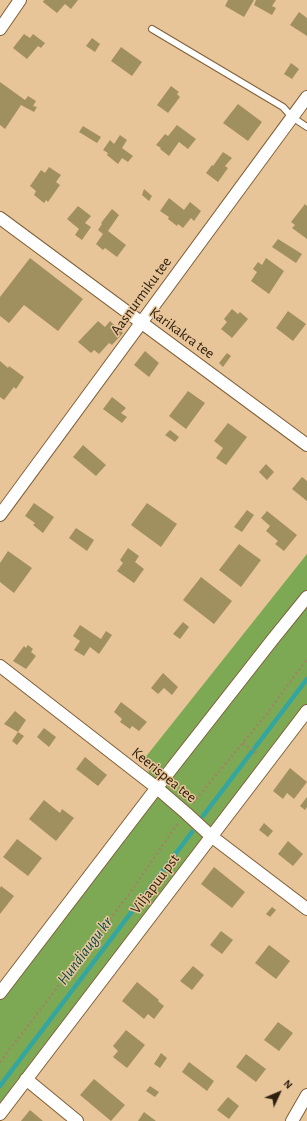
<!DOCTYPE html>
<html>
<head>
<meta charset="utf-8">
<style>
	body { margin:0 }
	#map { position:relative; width:307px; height:1121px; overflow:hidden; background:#e8c499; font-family:"Alegreya Sans",sans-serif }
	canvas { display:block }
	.north { position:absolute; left:259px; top:1073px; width:40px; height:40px; -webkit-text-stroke:3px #e8c499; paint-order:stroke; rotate:46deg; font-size:11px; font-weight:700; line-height:16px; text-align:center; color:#2d200f }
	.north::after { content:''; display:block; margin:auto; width:14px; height:18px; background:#2d200f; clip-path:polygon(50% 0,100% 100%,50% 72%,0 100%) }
</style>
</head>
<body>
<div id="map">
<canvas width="307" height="1121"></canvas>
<div class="north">N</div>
</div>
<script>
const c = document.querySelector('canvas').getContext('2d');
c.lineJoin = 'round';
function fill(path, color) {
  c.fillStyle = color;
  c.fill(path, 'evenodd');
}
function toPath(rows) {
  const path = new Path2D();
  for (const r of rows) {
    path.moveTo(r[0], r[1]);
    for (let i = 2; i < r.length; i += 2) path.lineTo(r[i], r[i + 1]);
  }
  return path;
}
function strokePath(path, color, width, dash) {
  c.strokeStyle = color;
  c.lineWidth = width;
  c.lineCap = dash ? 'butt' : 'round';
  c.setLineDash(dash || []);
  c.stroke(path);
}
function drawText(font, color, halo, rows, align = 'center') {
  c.font = font + ' "Alegreya Sans",sans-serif';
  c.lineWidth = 3;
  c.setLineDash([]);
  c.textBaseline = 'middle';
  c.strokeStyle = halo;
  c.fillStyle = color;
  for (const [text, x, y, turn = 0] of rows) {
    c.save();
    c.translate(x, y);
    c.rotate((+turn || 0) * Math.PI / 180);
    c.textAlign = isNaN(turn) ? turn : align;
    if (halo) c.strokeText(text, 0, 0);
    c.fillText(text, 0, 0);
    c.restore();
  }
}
fill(toPath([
	[307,554,307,706,0,1106,0,995,157,795,144,759]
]), '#7da954');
strokePath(toPath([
	[203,816,307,679],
	[0,1086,192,832]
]), '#33a6a1', 4.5);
fill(toPath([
	[44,0,78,0,71,9,65,4,57,13,43,2],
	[228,0,254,0,244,17,225,6],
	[256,0,276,0,272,6,276,8,272,15,254,5],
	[299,12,307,18,307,36,290,25],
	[24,34,30,38,33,34,45,43,41,48,38,46,27,59,13,48],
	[92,38,100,44,95,52,86,46],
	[121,47,142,62,132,76,111,61],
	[291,63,299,69,292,79,284,74],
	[0,82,25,100,28,96,36,101,33,106,37,107,34,112,21,105,5,129,0,125],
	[171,86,179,92,177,94,180,97,168,113,157,105],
	[238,104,262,122,248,141,223,123],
	[177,125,196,139,188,149,179,142,169,156,160,149,161,148,156,145,165,134,168,136],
	[83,126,101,137,97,143,79,132],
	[120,135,127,140,122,148,133,156,128,162,122,158,118,164,107,155,108,153,103,150,110,140,114,144],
	[223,152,232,158,225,166,228,168,218,182,206,173,212,165,213,166],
	[49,167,61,175,56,182,60,185,48,202,46,200,44,203,34,195,36,191,30,186,41,170,45,173],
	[144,189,152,196,149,201,142,195],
	[169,198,184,210,190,202,201,211,194,221,191,218,183,228,178,224,177,226,168,219,169,217,160,211],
	[305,204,307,206,307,239,292,228,295,225,291,222],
	[78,206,91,216,85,223,91,227,82,240,75,235,79,229,67,219],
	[112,209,119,215,108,231,126,245,117,257,105,248,103,250,96,244,103,234,98,230,102,224,101,223],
	[278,239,302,254,296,263,272,247],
	[30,258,83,299,58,331,24,305,9,323,0,316,0,297],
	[266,258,284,271,269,294,251,281,257,272,253,269,258,262,262,265],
	[232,309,238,314,240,312,248,319,232,338,221,329,227,322,224,319],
	[288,311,306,324,293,341,276,328],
	[98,321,105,327,110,321,123,333,112,345,109,343,99,354,94,350,91,353,78,342],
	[145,351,159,363,149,377,134,365],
	[227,353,231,356,223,367,219,363],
	[0,361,8,368,9,366,24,377,16,389,14,387,4,400,0,397],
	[188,391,205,403,186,429,169,416],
	[112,397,126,408,121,413,127,417,122,423,103,409],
	[228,423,247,437,226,465,216,458,223,448,214,441],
	[170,430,179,437,175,442,165,435],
	[83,445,106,465,96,476,73,457],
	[266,464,274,472,267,480,259,472],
	[302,477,307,481,307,501,292,489],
	[34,503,54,517,43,533,33,525,35,523,25,516],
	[147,503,177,524,161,547,131,525],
	[247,510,254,515,242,532,234,527],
	[267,511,297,535,284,551,275,544,278,541,266,531,270,526,261,518],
	[76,528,94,540,87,551,69,538],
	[239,544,261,560,241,587,219,570],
	[128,548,139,556,135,562,144,569,134,583,117,571,123,563,120,560],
	[8,551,32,568,14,593,0,582,0,563],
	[201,577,232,601,214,624,183,600],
	[183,622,189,627,180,639,173,634],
	[80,625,101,639,106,631,112,635,99,654,90,647,84,656,74,650,80,641,73,636],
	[28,645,33,649,31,652,36,656,26,669,13,661,24,646,26,648],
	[163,673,178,687,172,695,164,688,158,694,151,688],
	[121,702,147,722,139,731,132,726,130,729,120,722,122,719,114,712],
	[15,711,26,720,18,732,4,724],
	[44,728,56,737,49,747,37,737],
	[18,732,24,736,17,745,12,741],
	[85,757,107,775,98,786,76,769],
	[290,768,307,782,294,799,287,793,283,799,273,791],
	[307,797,307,807,305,810,300,806],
	[44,800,60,813,62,809,74,818,56,841,29,819],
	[264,823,273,831,268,837,259,830],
	[17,839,42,858,28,876,3,857],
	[288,841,303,854,293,866,278,854],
	[214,867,245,892,232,908,201,884],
	[1,886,14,896,0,914,0,888],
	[272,907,276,910,270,917,266,914],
	[221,931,233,940,222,954,210,945],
	[269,945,290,961,276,979,255,963],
	[193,966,204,975,192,990,180,981],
	[137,982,159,1000,158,1001,164,1006,154,1019,148,1014,144,1019,122,1001],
	[278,1022,293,1033,279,1051,264,1040],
	[126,1030,145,1045,127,1068,113,1057,118,1051,113,1046],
	[161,1053,167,1058,160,1068,154,1064],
	[246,1054,266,1069,256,1082,236,1067],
	[189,1062,214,1081,207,1091,182,1072],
	[94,1079,125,1105,111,1121,80,1095],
	[150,1086,159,1092,155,1097,146,1091],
	[228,1097,239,1106,229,1119,217,1110],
	[30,1110,43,1121,21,1121],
	[144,1112,156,1121,138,1121]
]), '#a1905f');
const service = toPath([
	[152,29,283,107,292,117,307,127]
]);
const minor = toPath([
	[0,29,20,0],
	[0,218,307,445],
	[0,515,307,97],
	[0,666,157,788,186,813,211,836,307,909],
	[0,993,165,777,273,639,307,597],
	[26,1079,77,1121],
	[0,1114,307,711],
	[292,1121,307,1095]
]);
strokePath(service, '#806038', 8);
strokePath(minor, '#806038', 14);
strokePath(toPath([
	[243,743,257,753],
	[193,803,266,715,307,659],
	[0,1062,130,893,178,823]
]), '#a08564', 2.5, [2, 3]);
strokePath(service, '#fff', 6);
strokePath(minor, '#fff', 12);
drawText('15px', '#2d200f', '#e8c499', [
	["Aasnurmiku tee",141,296,-54],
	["Karikakra tee",182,333,36],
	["Keerispea tee",164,775,39],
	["Viljapuu pst",155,884,-53]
]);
drawText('italic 16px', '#0a4d4b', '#e8c499', [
	["Hundiaugu kr",85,951,-53]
]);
</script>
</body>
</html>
